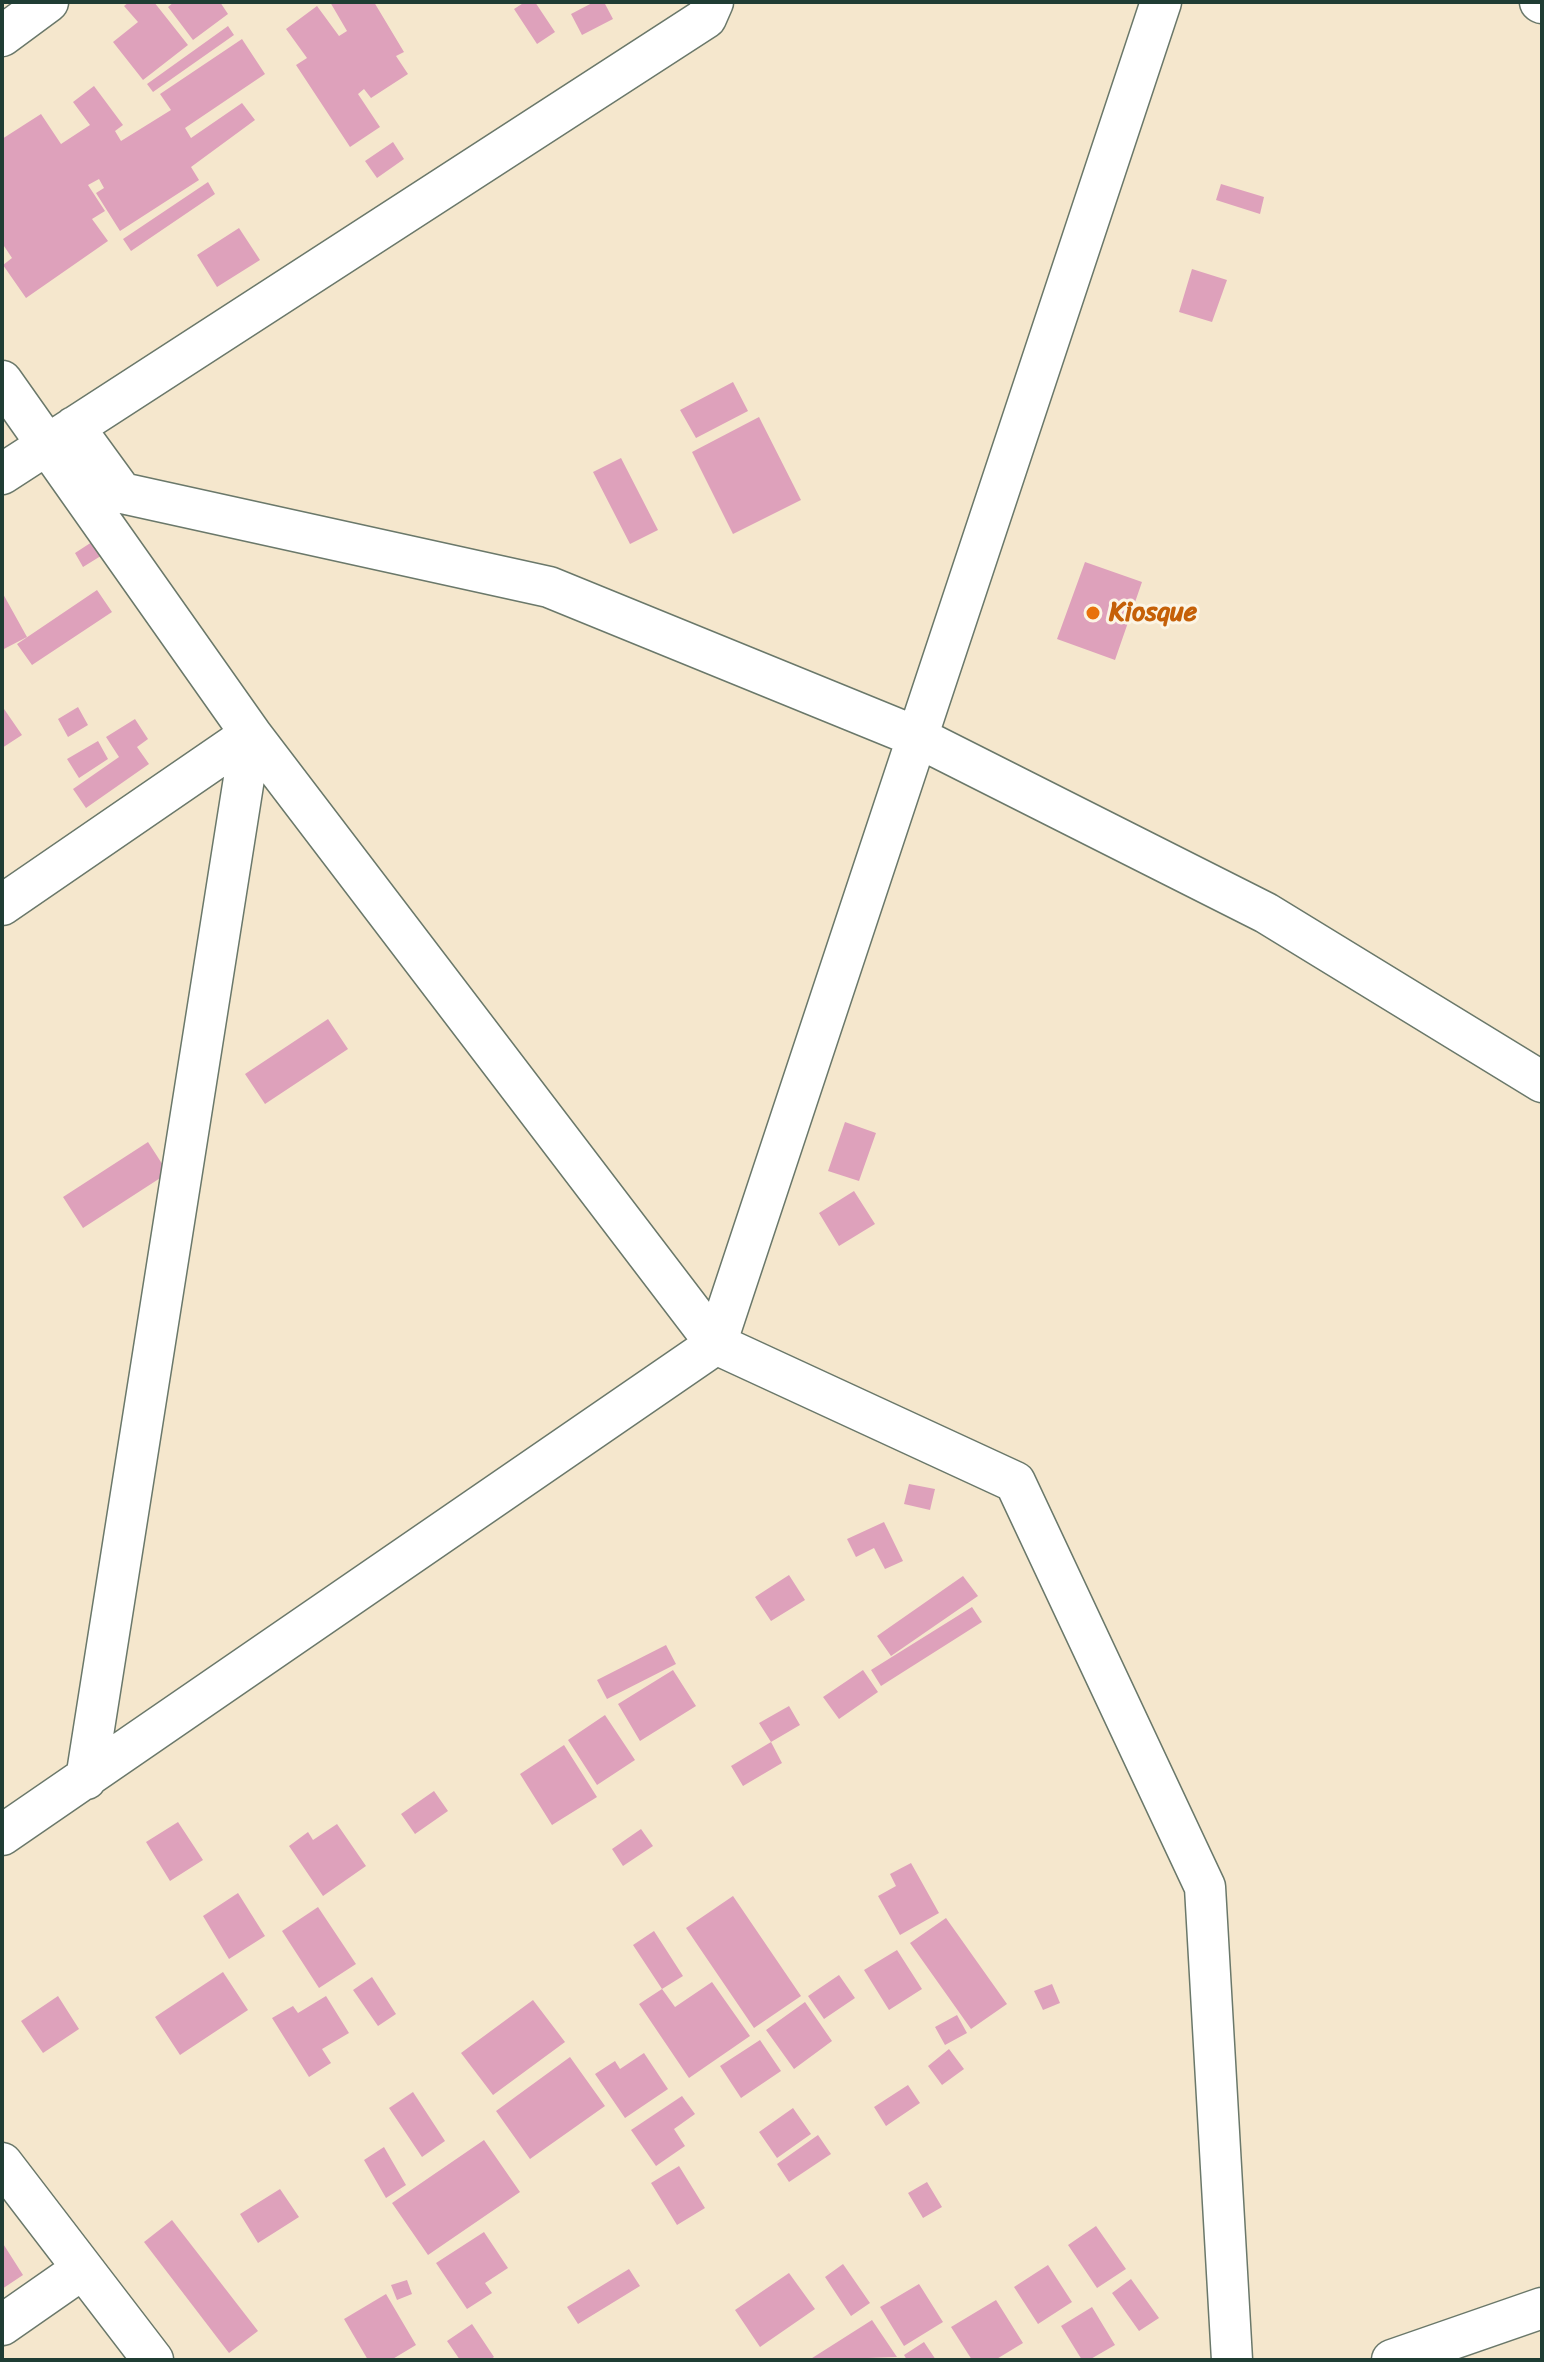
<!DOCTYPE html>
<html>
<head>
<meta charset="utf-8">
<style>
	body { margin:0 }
	#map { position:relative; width:1544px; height:2362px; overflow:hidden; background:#f5e7cd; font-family:Sriracha,sans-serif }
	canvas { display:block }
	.frame { position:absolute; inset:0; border:4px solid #1f3d34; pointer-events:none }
</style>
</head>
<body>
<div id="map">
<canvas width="1544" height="2362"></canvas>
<div class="frame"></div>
</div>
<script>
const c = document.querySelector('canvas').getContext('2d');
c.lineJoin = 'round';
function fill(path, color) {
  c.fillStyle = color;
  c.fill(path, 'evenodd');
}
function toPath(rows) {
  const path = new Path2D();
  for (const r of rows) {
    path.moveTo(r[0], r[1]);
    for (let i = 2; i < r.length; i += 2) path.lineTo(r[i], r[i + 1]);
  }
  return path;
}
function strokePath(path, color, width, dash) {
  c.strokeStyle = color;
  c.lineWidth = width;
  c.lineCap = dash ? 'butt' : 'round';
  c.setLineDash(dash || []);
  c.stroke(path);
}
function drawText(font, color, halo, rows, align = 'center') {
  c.font = font + ' Sriracha,sans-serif';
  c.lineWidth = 6;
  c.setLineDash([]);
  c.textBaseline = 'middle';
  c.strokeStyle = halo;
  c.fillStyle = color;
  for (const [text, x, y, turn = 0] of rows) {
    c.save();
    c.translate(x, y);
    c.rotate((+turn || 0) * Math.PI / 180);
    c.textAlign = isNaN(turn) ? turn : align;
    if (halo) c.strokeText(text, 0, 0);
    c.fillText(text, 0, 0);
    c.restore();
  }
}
fill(toPath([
	[129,2,154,2,188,45,143,80,113,42,138,22,124,6],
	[174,2,220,2,228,14,193,40,168,7],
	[330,2,374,2,404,52,396,56,408,74,371,98,364,89,358,94,380,127,350,147,296,65,307,58,286,29,317,6,339,36,347,31],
	[525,2,535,2,555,32,537,44,514,9],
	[594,2,604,2,613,19,582,35,571,14],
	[228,26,234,35,153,92,147,84],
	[242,39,265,74,185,128,191,138,242,103,255,120,191,167,199,180,120,231,96,193,104,188,99,179,88,185,105,211,92,219,108,241,26,298,3,265,12,258,2,243,2,139,41,114,61,144,90,125,73,102,94,86,123,125,115,131,121,141,171,110,160,94],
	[393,142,404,159,377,178,365,161],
	[208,182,215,194,131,251,123,239],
	[1221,184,1264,197,1260,214,1216,200],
	[239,228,260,260,217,287,197,255],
	[1192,269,1227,280,1212,322,1179,312],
	[733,382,748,411,696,438,680,410],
	[759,417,801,500,733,534,692,452],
	[621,458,658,530,630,544,593,472],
	[95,540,104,554,83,567,75,553],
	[1085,562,1142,582,1115,660,1057,639],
	[97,590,112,612,32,665,17,644],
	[2,592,27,637,2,650],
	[2,706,22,735,2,748],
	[78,707,88,725,68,737,58,719],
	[135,719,148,739,137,747,149,764,86,808,73,789,119,757,106,737],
	[98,741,108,759,79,778,67,759],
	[328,1019,348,1049,265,1104,245,1074],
	[845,1122,876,1133,859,1181,828,1171],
	[148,1142,168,1173,83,1228,63,1197],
	[854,1191,875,1224,839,1246,819,1213],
	[909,1484,935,1489,930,1510,904,1504],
	[884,1522,903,1561,885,1569,874,1548,856,1557,847,1539],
	[789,1575,805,1600,771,1621,755,1597],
	[963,1576,978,1596,891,1656,877,1636],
	[972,1607,982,1622,881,1686,871,1670],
	[666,1645,676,1664,607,1699,597,1680],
	[673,1670,696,1706,640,1741,618,1704],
	[863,1670,878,1692,839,1719,823,1697],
	[789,1706,800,1725,771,1742,759,1723],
	[605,1715,635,1760,597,1785,568,1740],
	[771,1742,782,1763,743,1786,731,1766],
	[564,1745,597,1797,552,1825,520,1774],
	[434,1791,448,1811,415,1834,401,1814],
	[178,1822,203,1860,170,1881,146,1842],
	[337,1824,366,1866,323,1896,289,1846,308,1832,313,1840],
	[641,1829,653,1846,623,1866,612,1849],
	[911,1863,939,1913,900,1935,878,1896,896,1886,890,1874],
	[238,1893,265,1936,229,1959,203,1916],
	[733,1896,801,1996,754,2028,686,1928],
	[318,1907,356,1964,319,1988,282,1931],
	[946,1918,1007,2004,971,2029,910,1943],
	[654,1931,683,1976,662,1989,633,1945],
	[897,1950,922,1989,889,2010,864,1970],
	[223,1972,248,2010,180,2055,155,2017],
	[839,1975,855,1998,824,2019,808,1996],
	[372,1977,396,2014,378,2026,353,1990],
	[712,1982,750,2036,689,2078,639,2004,662,1989,675,2007],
	[1052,1984,1060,2003,1043,2010,1034,1991],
	[58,1996,79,2029,43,2053,21,2021],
	[326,1996,349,2033,322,2049,331,2063,309,2077,272,2018,293,2006,298,2013],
	[533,2000,565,2042,493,2095,461,2053],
	[805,2002,832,2041,794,2069,766,2030],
	[957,2015,967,2033,945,2045,935,2027],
	[760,2040,781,2071,741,2098,720,2066],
	[949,2049,964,2069,942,2085,928,2066],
	[644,2053,668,2089,625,2118,595,2074,615,2061,620,2069],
	[570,2057,605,2106,530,2159,496,2111],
	[908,2085,920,2103,886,2126,874,2107],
	[413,2092,445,2141,422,2157,389,2108],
	[682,2096,695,2114,674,2129,685,2146,656,2166,631,2130],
	[793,2108,811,2134,777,2158,759,2132],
	[818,2135,831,2154,789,2182,777,2164],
	[484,2140,520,2192,428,2255,392,2203],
	[384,2147,406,2185,386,2198,364,2160],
	[679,2166,705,2208,677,2225,651,2183],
	[927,2182,942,2207,923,2218,908,2193],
	[280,2189,299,2217,258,2243,240,2214],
	[172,2220,258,2331,229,2353,144,2242],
	[1096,2226,1126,2269,1097,2288,1068,2245],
	[484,2232,508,2268,485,2283,492,2293,467,2309,436,2263],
	[2,2242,23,2275,2,2289],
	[843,2264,870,2303,851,2316,825,2277],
	[1048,2265,1072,2302,1038,2324,1014,2287],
	[629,2269,640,2286,578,2324,567,2307],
	[789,2273,815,2309,760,2347,735,2310],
	[1131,2279,1159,2318,1139,2331,1112,2293],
	[407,2280,412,2294,397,2300,391,2285],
	[919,2284,943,2322,904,2346,880,2307],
	[386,2294,416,2345,391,2360,368,2360,344,2319],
	[996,2300,1023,2343,995,2360,972,2360,951,2327],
	[1092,2307,1115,2345,1089,2360,1082,2360,1061,2326],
	[872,2320,897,2357,809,2360],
	[472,2324,494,2357,490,2360,460,2360,447,2341],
	[924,2342,936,2360,907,2360,904,2355]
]), '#dea1bb');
const street = toPath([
	[1540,2,1542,3],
	[2,36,48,2],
	[2,381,251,734,86,1779],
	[74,427,122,493,549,587,917,737,1266,913,1542,1082],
	[2,474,706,18,713,2],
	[2,905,251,734,716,1344,1015,1482,1205,1887,1232,2360],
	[2,1835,716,1344,1161,2],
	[2,2163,153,2360],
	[2,2325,81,2270],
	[1392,2360,1542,2308]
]);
strokePath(street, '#6a786a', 43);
strokePath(street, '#fff', 40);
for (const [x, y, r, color] of [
	[1093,613,8,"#e8710a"]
]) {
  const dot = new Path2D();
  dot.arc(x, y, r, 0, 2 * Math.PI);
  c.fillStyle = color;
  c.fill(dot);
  strokePath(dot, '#fcf5e5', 3);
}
drawText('bold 26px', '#c56008', '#fcf5e5', [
	["Kiosque",1109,613]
], 'left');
</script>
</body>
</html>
